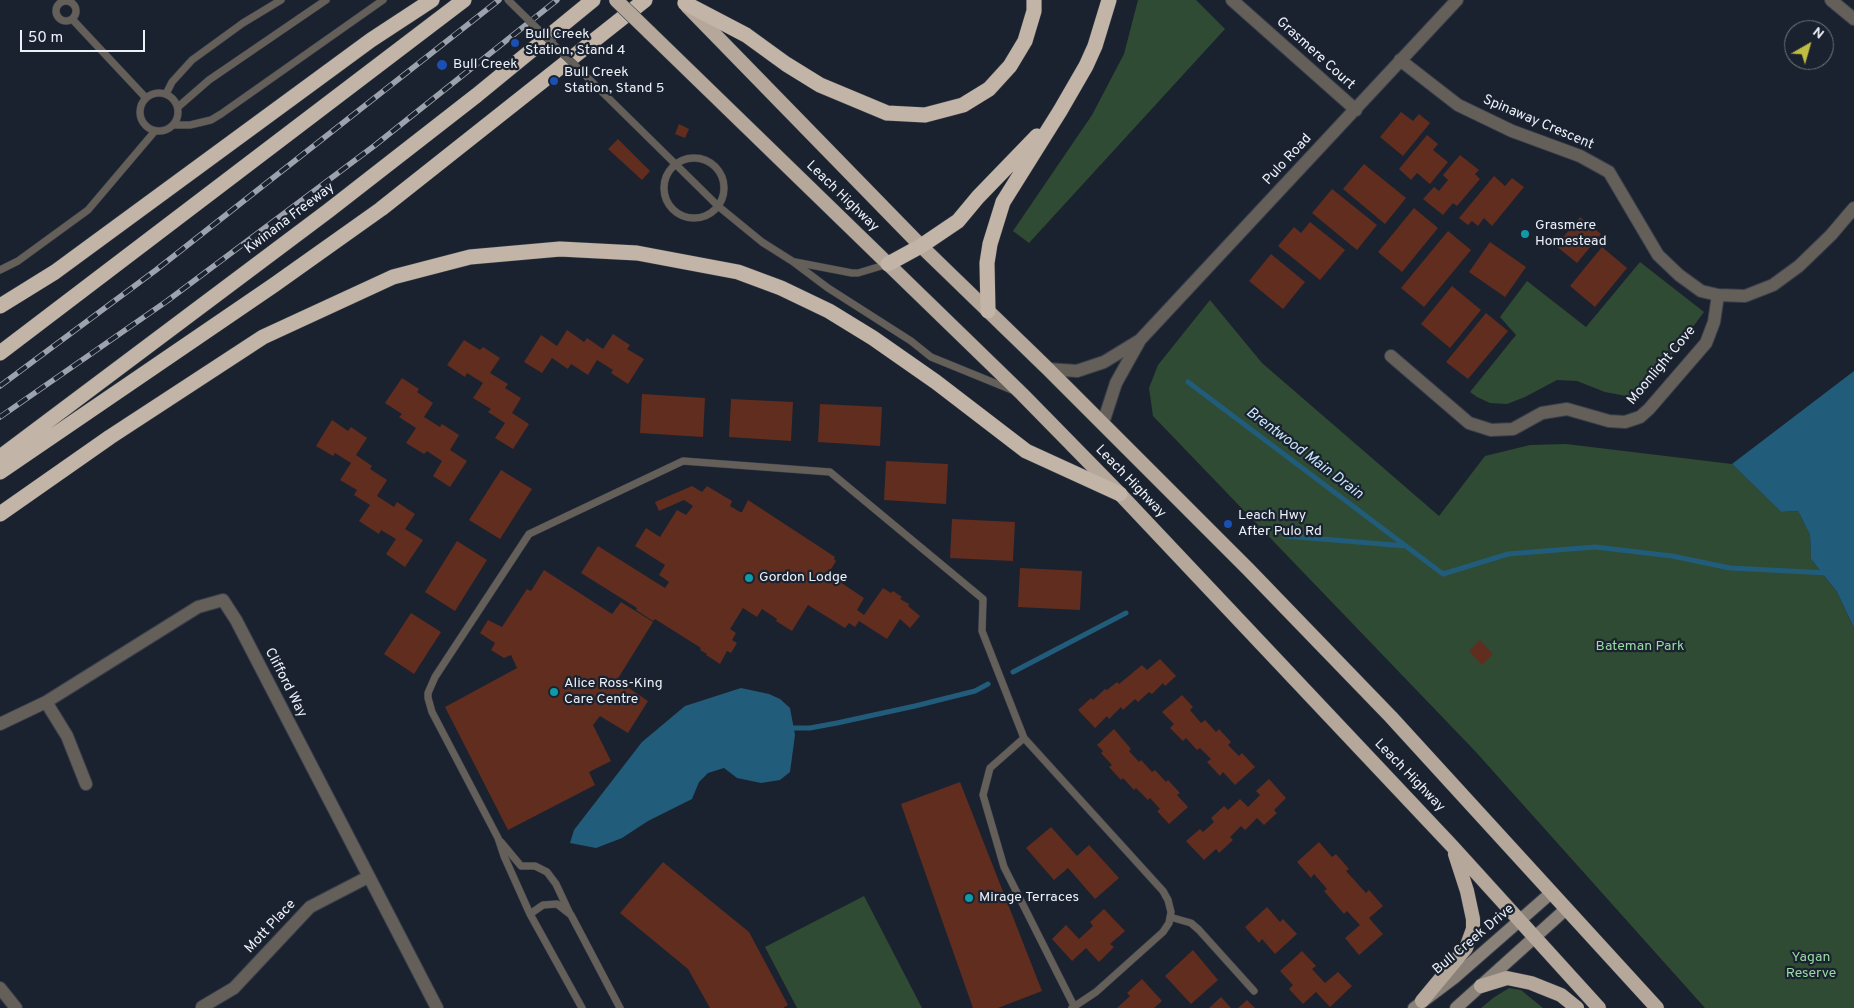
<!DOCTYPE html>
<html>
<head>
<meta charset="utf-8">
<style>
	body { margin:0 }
	#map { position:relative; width:1854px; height:1008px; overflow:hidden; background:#1b222f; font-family:Overpass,sans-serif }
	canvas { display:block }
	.north { position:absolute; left:1784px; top:20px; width:50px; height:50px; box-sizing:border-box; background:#1b222f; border:1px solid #6f7580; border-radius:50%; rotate:38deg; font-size:14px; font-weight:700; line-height:20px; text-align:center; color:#ecf1f9 }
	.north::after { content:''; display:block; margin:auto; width:18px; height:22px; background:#bfbe41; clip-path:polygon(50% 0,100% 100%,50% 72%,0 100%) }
	.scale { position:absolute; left:20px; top:30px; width:125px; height:22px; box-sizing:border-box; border:2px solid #ecf1f9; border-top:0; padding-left:6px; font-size:15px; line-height:18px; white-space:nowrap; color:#ecf1f9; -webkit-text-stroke:4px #1b222f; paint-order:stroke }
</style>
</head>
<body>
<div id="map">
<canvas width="1854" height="1008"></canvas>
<div class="north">N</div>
<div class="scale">50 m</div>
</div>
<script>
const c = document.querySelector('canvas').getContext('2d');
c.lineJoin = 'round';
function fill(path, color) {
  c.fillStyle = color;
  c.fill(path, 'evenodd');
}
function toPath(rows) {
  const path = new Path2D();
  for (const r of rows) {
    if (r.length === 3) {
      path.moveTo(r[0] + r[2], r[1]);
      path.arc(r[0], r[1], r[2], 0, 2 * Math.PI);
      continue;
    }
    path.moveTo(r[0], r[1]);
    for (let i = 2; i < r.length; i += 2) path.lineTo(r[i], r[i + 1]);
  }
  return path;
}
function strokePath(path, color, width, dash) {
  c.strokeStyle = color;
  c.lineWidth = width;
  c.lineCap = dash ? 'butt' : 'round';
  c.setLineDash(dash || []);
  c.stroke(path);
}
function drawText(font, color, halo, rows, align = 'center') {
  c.font = font + ' Overpass,sans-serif';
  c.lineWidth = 4.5;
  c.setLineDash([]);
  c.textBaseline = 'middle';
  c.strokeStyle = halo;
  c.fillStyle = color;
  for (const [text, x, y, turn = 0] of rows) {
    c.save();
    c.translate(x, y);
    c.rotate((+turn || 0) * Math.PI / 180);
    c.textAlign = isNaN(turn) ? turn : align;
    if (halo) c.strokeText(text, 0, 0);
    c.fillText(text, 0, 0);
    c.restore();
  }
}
fill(toPath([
	[1138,0,1196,0,1225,29,1029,243,1013,231,1092,115,1124,54],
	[1640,262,1704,312,1644,392,1626,396,1605,392,1577,381,1557,380,1525,397,1507,404,1490,403,1477,397,1470,392,1516,335,1500,317,1527,281,1586,327],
	[1210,300,1262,363,1439,516,1485,456,1530,445,1566,444,1732,464,1781,512,1798,511,1810,535,1811,559,1837,592,1854,628,1854,1008,1705,1008,1475,751,1153,416,1149,388,1158,365],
	[864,896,922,1008,797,1008,765,947],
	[1509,988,1521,990,1543,1008,1481,1008,1493,998]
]), '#2f4b33');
fill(toPath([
	[1854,371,1854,628,1837,592,1811,559,1810,535,1798,511,1781,512,1732,464],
	[741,688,769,694,780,699,790,708,795,735,790,772,780,780,761,783,737,778,724,768,708,773,699,782,692,799,648,821,622,838,596,848,570,843,574,830,642,742,685,706]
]), '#215c7b');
strokePath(toPath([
	[1188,382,1443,574,1508,554,1595,547,1672,556,1730,568,1828,573],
	[1285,536,1406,546],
	[1013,672,1126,613],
	[793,728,810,728,837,723,915,706,975,691,988,684]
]), '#215c7b', 5);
fill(toPath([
	[1401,112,1413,121,1419,114,1430,123,1403,156,1380,137],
	[679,124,689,129,685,138,675,134],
	[1427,135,1438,144,1433,150,1448,162,1430,184,1417,173,1411,180,1399,169],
	[618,139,650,171,642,180,608,149],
	[1460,155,1479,170,1475,174,1480,179,1457,206,1453,203,1443,215,1423,199,1434,187,1439,191,1448,180,1443,175],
	[1364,164,1406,198,1385,224,1343,189],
	[1494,176,1505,186,1512,178,1524,187,1492,226,1484,218,1478,226,1472,221,1468,225,1459,218],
	[1332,189,1377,225,1357,250,1312,213],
	[1414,208,1438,228,1402,272,1378,252],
	[1580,217,1601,234,1577,263,1556,246],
	[1310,222,1345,250,1320,280,1278,246,1294,227,1301,233],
	[1448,231,1471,250,1424,307,1401,288],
	[1490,242,1526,267,1505,297,1469,272],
	[1602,247,1627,268,1595,307,1570,286],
	[1271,254,1305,282,1283,309,1249,281],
	[1452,286,1481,310,1450,348,1421,324],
	[1486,313,1508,331,1468,379,1446,362],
	[567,330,584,342,587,338,603,349,613,334,630,345,627,349,644,359,628,384,611,373,613,370,597,360,588,375,571,364,568,369,552,358,542,373,524,362,541,335,557,346],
	[464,340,480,350,483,347,500,358,490,373,508,384,505,388,521,398,512,413,529,424,513,449,495,438,505,423,488,412,491,409,473,398,483,383,467,373,465,377,447,365],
	[402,378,419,389,417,392,433,403,424,417,440,427,442,424,459,435,450,450,467,461,450,487,433,476,442,461,427,451,424,454,406,443,416,428,399,417,402,414,385,403],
	[642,394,705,398,703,437,640,433],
	[731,399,793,402,791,441,729,437],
	[820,404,882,407,880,446,818,442],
	[332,420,348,431,351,427,367,438,356,455,372,466,370,469,387,480,377,496,394,507,397,502,415,514,405,529,423,540,405,567,386,554,396,539,381,530,379,534,359,521,370,505,354,495,357,490,340,480,351,463,335,453,333,456,316,446],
	[886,461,948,464,946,504,884,500],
	[501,470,532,489,500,539,469,520],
	[692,486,702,492,707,486,732,501,730,506,740,512,742,512,748,500,835,557,834,559,836,561,828,574,864,598,857,610,864,615,883,588,891,593,893,591,902,597,900,599,909,604,908,606,920,616,910,628,900,619,887,639,859,621,855,627,849,623,845,628,808,605,792,631,776,621,777,619,762,609,757,617,743,608,730,629,736,633,732,640,737,643,731,653,727,651,720,664,706,655,707,654,700,650,701,648,655,619,653,621,636,610,637,608,581,573,598,546,665,588,669,582,659,575,665,565,635,546,646,528,660,537,677,510,686,515,693,506,684,500,659,511,655,502],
	[952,519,1015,522,1013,561,950,558],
	[457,541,487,560,455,611,425,592],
	[1020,568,1082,571,1080,610,1018,607],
	[544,570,612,614,621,602,653,622,617,680,648,701,628,733,600,716,593,725,611,761,589,772,595,785,508,830,445,707,517,668,511,655,504,658,491,650,495,643,480,633,488,620,502,627,527,589,531,591],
	[411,613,441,632,414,674,384,654],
	[1480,640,1493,654,1482,665,1469,651],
	[1160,659,1176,676,1165,686,1163,683,1152,694,1149,692,1138,702,1135,699,1123,710,1121,707,1109,719,1107,716,1095,728,1078,710,1091,698,1093,700,1105,689,1107,690,1117,682,1119,684,1142,665,1147,670],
	[1182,695,1193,707,1190,710,1201,723,1205,720,1216,732,1219,729,1231,742,1228,745,1239,756,1242,753,1255,767,1235,785,1223,772,1220,776,1207,762,1211,759,1200,748,1197,750,1186,738,1183,741,1170,728,1174,724,1162,712],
	[1114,729,1131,749,1129,751,1139,762,1141,760,1152,772,1155,770,1166,782,1168,780,1180,793,1177,795,1188,807,1169,824,1157,811,1160,809,1150,798,1148,800,1136,788,1134,790,1123,778,1121,780,1109,767,1112,765,1101,753,1103,751,1097,745],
	[1269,779,1286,798,1274,810,1277,813,1264,825,1257,818,1245,830,1241,826,1230,837,1233,840,1219,853,1216,849,1204,860,1186,841,1200,829,1203,832,1214,822,1211,818,1224,806,1228,810,1240,799,1248,807,1260,795,1256,791],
	[960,782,1042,991,998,1008,973,1008,901,804],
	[1051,827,1077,856,1089,845,1119,878,1095,899,1068,868,1054,880,1026,848],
	[1319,842,1332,857,1336,854,1349,869,1346,871,1366,893,1369,890,1383,906,1369,918,1383,934,1359,955,1345,938,1360,925,1347,911,1344,914,1324,891,1327,889,1314,874,1311,878,1297,862],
	[663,862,749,932,788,1005,783,1008,710,1008,688,969,620,913],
	[1267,907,1280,922,1283,919,1297,934,1275,954,1262,939,1259,943,1245,927],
	[1104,909,1125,931,1110,944,1114,947,1099,962,1086,948,1072,961,1052,939,1066,925,1079,939,1093,926,1090,922],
	[1193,950,1218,980,1191,1004,1165,976],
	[1302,951,1316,966,1312,969,1325,983,1338,972,1352,986,1330,1007,1316,992,1303,1004,1289,989,1293,985,1280,971],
	[1142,979,1162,1001,1154,1008,1117,1008,1130,996,1127,993],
	[1221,997,1231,1008,1209,1008],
	[1247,1000,1255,1008,1238,1008]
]), '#602d1e');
const service = toPath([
	[66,11,10],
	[72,19,146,98],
	[590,80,718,206,762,242,792,261,828,288,911,341,931,357,1012,390],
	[159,112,19],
	[166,94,172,82,192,60,243,23,281,0],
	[178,107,209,80,326,0],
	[174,125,190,125,211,120,221,114,383,0],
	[694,188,30],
	[795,262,852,273,858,273,888,264],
	[0,270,18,261,88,210,155,131],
	[1024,738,990,768,983,795,1004,867,1075,1008],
	[501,842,521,866,535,866,547,872,556,884,570,914],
	[530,914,543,905,557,904,571,915,620,1008],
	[1170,917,1191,923,1199,930,1254,991],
	[582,1008,530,914,504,856,498,838,432,712,428,698,428,693,435,677,529,534,683,461,830,472,983,599,982,631,1024,738,1163,891,1168,900,1171,912,1169,923,1163,932,1096,992,1072,1008]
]);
const minor = toPath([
	[1232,0,1356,110],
	[1831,0,1854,19],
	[1400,60,1458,105,1512,131,1580,156,1609,172,1658,255,1679,275,1701,291,1718,295,1745,296,1773,285,1799,266,1831,235,1854,208],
	[1391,356,1469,423,1491,430,1513,429,1542,413,1567,409,1609,421,1625,422,1640,417,1649,409,1706,343,1714,322,1718,295],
	[1048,369,1077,371,1104,362,1140,340],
	[1103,423,1116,383,1140,340,1457,0],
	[46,702,67,736,86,784],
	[0,724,46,702,198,607,223,600,236,620,437,1008],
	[0,988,16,1008],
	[202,1007,234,988,310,907,368,877]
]);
const secondary = toPath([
	[1414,1008,1454,978,1551,893],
	[1456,1008,1566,909]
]);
const trunk = toPath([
	[687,6,921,246,1048,369,1248,569,1391,717,1657,1008],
	[649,32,1022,394,1120,494,1452,846,1599,1008],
	[1481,986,1507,978,1531,983,1561,995,1577,1008],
	[1422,1001,1466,948,1473,929,1473,919,1467,891,1455,854]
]);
const motorway = toPath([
	[685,3,746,35,786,64,820,85,887,113,925,115,963,105,989,89,1010,66,1025,41,1034,11,1034,0],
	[888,264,921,246,958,221,978,197,1037,136],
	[0,306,55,272,371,40,432,0],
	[988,311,987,263,990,244,1003,202,1060,111,1086,66,1095,46,1109,0],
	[0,353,464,0],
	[0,457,328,211,477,95,593,0],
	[0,472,274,285,381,209,645,0],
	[0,514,110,437,263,337,393,277,470,257,560,249,637,253,738,272,781,288,829,311,873,338,936,382,1026,451,1120,494]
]);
strokePath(service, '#383f4b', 8);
strokePath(minor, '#383f4b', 14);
strokePath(secondary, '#383f4b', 14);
strokePath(trunk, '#383f4b', 15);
strokePath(motorway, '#383f4b', 16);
strokePath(service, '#655f59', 7);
strokePath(minor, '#655f59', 12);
strokePath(secondary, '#8a8178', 12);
strokePath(trunk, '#b5a89b', 14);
strokePath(motorway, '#c2b4a6', 15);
const rail = toPath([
	[0,386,156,270,499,0],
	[0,417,167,301,302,200,374,146,557,0]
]);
strokePath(rail, '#9da3ad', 5.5);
strokePath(rail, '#1b222f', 4, [11]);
const serviceBridge = toPath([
	[508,0,590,80]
]);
const trunkBridge = toPath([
	[616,0,649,32]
]);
strokePath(serviceBridge, '#383f4b', 8, []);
strokePath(trunkBridge, '#383f4b', 15, []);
strokePath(serviceBridge, '#655f59', 7);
strokePath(trunkBridge, '#b5a89b', 14);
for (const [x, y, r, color] of [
	[515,43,5,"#1a4fb4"],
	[442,65,6,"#1a4fb4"],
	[554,81,5,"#1a4fb4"],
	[1525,234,5,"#0f9aa8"],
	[1228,524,5,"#1a4fb4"],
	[749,578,5,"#0f9aa8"],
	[554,692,5,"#0f9aa8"],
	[969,898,5,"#0f9aa8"]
]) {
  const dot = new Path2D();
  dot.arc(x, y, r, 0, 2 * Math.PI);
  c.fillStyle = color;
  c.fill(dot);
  strokePath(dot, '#1b222f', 2);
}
drawText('14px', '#ecf1f9', '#1b222f', [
	["Bull Creek",525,35],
	["Station, Stand 4",525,51],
	["Bull Creek",453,65],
	["Bull Creek",564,73],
	["Station, Stand 5",564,89],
	["Grasmere",1535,226],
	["Homestead",1535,242],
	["Leach Hwy",1238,516],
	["After Pulo Rd",1238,532],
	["Gordon Lodge",759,578],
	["Alice Ross-King",564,684],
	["Care Centre",564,700],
	["Mirage Terraces",979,898]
], 'left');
drawText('14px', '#ecf1f9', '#1b222f', [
	["Grasmere Court",1315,54,42],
	["Spinaway Crescent",1538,123,23],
	["Pulo Road",1288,160,-47],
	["Leach Highway",842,197,44],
	["Kwinana Freeway",290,219,-37],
	["Moonlight Cove",1662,366,-50],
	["Leach Highway",1130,482,46],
	["Clifford Way",285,683,63],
	["Leach Highway",1409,776,46],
	["Mott Place",271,927,-47],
	["Bull Creek Drive",1474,940,-40]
]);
drawText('14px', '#97dba0', '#1b222f', [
	["Bateman Park",1640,647],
	["Yagan",1811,958],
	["Reserve",1811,974]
]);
drawText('italic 15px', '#c5e5f9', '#1b222f', [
	["Brentwood Main Drain",1304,454,37]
]);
</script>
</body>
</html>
